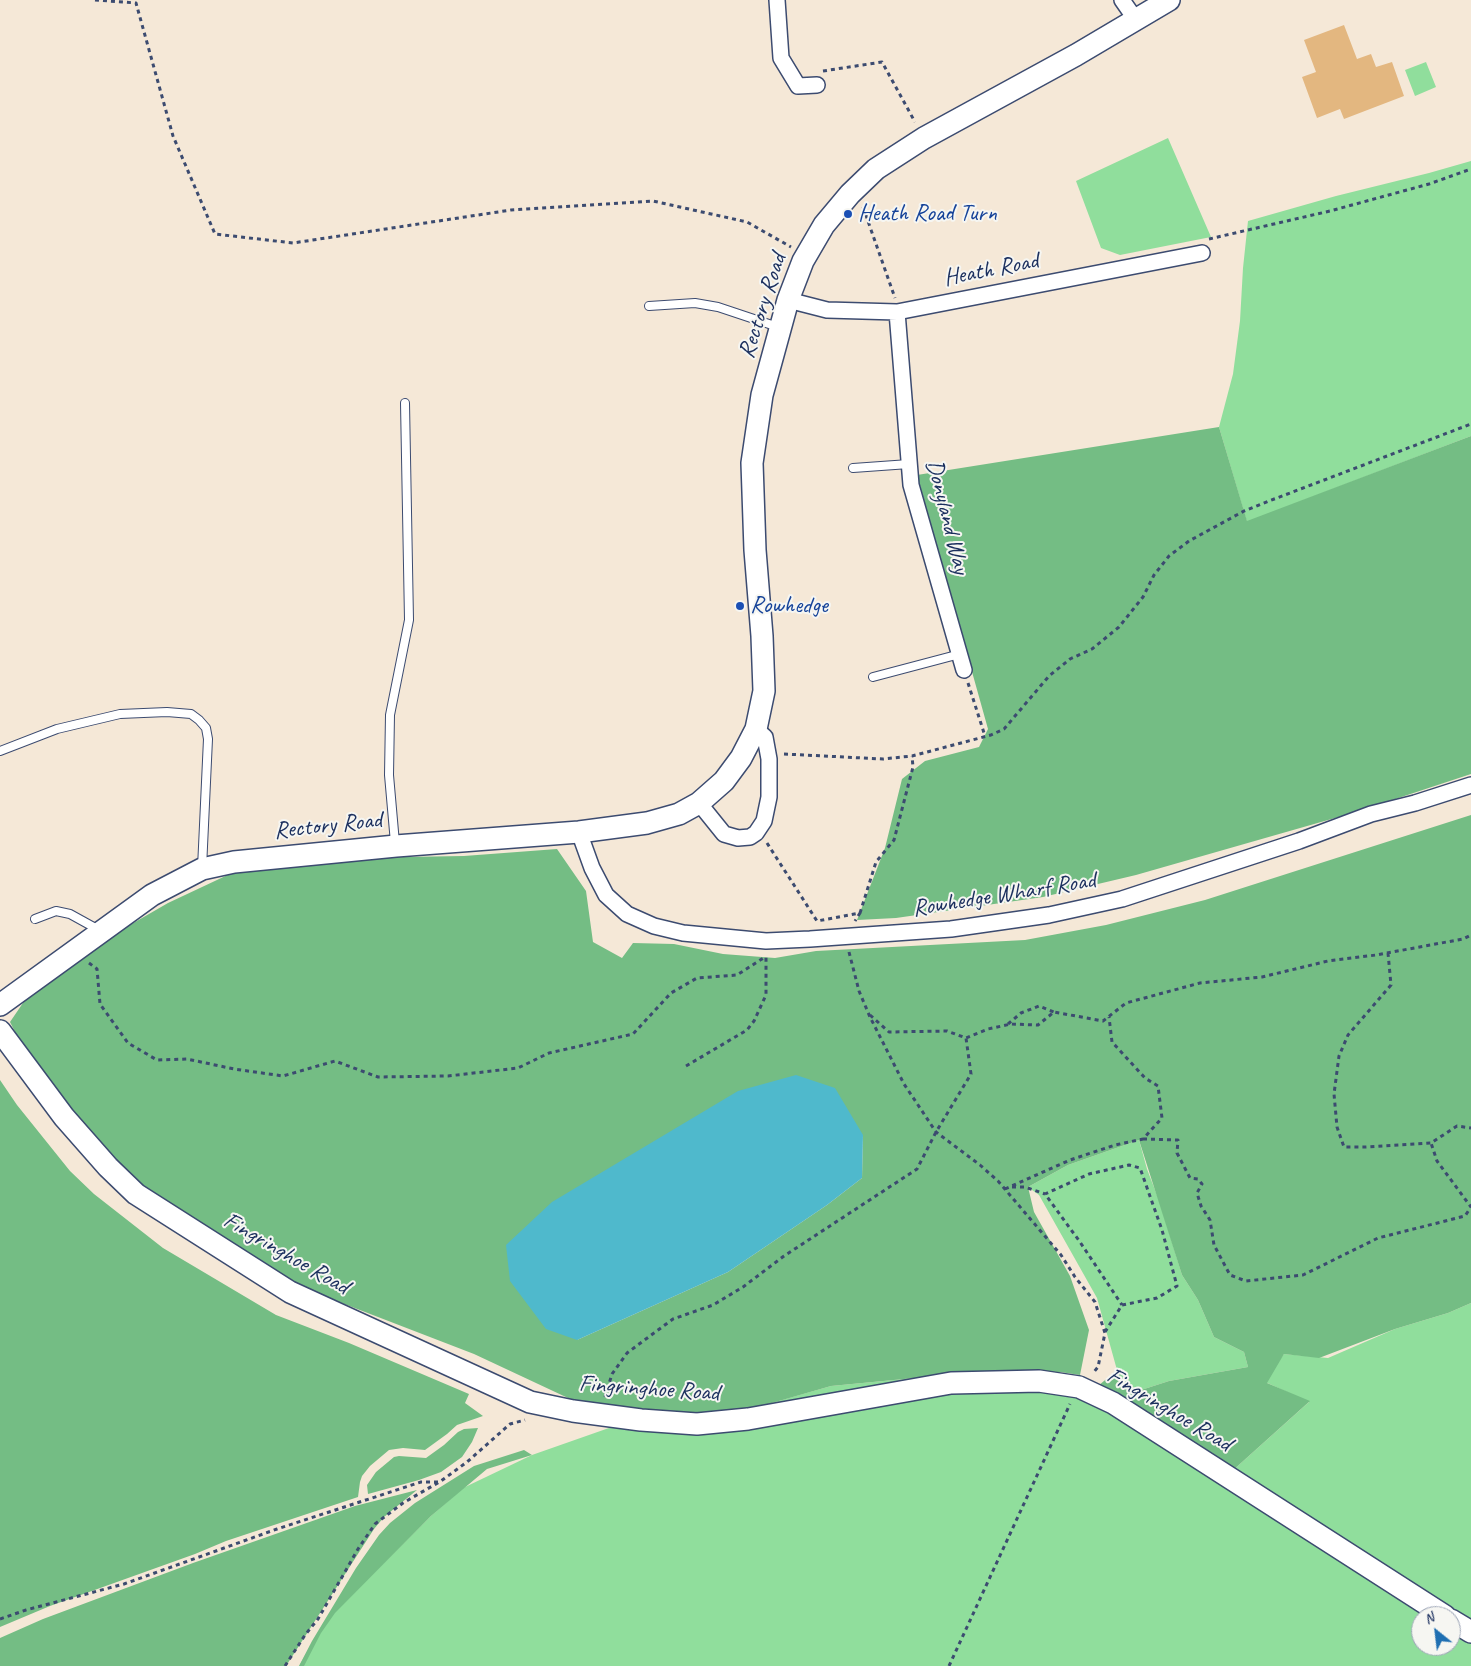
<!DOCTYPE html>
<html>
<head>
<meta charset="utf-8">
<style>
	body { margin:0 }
	#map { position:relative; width:1471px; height:1666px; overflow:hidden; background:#f5e8d7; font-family:Caveat,sans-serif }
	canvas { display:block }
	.north { position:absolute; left:1411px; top:1606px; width:50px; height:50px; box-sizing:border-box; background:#f6f6f2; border:1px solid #9ea6b7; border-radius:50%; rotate:331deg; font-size:14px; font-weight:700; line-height:20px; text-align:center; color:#1b2f5e }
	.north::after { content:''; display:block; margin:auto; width:18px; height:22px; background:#1f6fb2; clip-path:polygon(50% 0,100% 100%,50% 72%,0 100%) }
</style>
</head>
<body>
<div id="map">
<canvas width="1471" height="1666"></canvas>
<div class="north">N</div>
</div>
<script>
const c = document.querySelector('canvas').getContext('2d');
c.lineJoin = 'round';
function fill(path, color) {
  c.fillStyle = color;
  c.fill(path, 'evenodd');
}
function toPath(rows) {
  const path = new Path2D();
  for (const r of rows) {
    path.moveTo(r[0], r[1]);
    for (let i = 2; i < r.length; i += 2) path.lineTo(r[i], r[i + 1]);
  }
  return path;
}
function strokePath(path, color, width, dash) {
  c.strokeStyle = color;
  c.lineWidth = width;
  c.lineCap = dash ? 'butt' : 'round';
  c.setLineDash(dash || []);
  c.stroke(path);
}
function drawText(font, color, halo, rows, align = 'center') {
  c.font = font + ' Caveat,sans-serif';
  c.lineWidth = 4;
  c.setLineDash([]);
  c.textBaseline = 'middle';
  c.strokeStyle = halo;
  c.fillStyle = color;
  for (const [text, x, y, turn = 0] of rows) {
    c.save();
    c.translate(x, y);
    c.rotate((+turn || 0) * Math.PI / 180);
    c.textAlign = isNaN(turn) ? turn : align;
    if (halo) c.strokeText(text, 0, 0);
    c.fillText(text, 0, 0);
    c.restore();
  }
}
fill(toPath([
	[1426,62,1436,87,1415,96,1405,70],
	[1168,138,1211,237,1120,255,1101,248,1076,181],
	[1471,161,1471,436,1247,522,1219,427,1233,374,1240,321,1243,268,1248,221,1336,196,1429,173],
	[1139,1140,1147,1169,1160,1203,1182,1275,1198,1300,1214,1337,1244,1352,1248,1367,1169,1381,1138,1391,1125,1382,1117,1370,1097,1298,1039,1195,1028,1187,1068,1165],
	[1471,1303,1471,1666,299,1666,324,1622,431,1516,463,1488,532,1455,663,1409,750,1409,831,1386,988,1371,1080,1375,1231,1472,1309,1402,1263,1381,1284,1354,1328,1358,1395,1329,1448,1313],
	[1421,1616,1451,1616,1451,1646,1421,1646]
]), '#90de9c');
fill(toPath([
	[1219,427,1247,521,1471,436,1471,774,1356,812,1136,875,1043,897,896,918,857,920,885,848,902,779,925,761,979,747,988,729,917,475],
	[1471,815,1471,1303,1448,1313,1395,1329,1319,1358,1284,1354,1267,1383,1310,1401,1231,1472,1098,1386,1117,1370,1125,1382,1138,1391,1169,1381,1248,1367,1244,1352,1214,1337,1198,1300,1182,1275,1139,1140,1068,1165,1028,1187,1034,1212,1070,1276,1089,1330,1080,1375,1060,1372,988,1371,831,1386,751,1409,662,1416,583,1405,474,1354,308,1290,201,1230,106,1160,47,1095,10,1022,40,978,79,960,123,929,168,903,234,872,343,858,464,856,557,849,586,891,593,942,622,958,633,943,674,944,723,954,775,958,816,951,1025,940,1106,925,1205,900],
	[863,1135,862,1178,827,1205,728,1272,577,1340],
	[0,1080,17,1105,70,1171,94,1194,163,1248,276,1315,349,1343,469,1394,465,1403,483,1416,457,1425,447,1434,425,1450,403,1448,389,1450,370,1466,362,1476,360,1482,358,1497,226,1541,195,1554,50,1606,0,1627],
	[478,1428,472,1442,462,1457,441,1472,419,1480,368,1494,367,1485,376,1472,394,1457,399,1456,426,1458,444,1445,458,1432,464,1429],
	[524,1450,532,1455,487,1469,431,1516,335,1613,321,1633,304,1666,299,1666,312,1641,356,1568,379,1535,390,1523,415,1503,474,1466],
	[417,1490,384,1517,374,1529,286,1666,0,1666,0,1638,43,1619,193,1563,355,1506]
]), '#74bd84');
fill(toPath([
	[796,1075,835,1088,863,1135,862,1178,827,1205,728,1272,577,1340,546,1329,510,1281,506,1245,552,1202,738,1091]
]), '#4fb9cc');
fill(toPath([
	[1344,25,1357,59,1371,54,1376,67,1392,62,1404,96,1344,119,1340,109,1317,118,1302,77,1316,72,1304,40]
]), '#e3b780');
const lane = toPath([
	[649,306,695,303,718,307,778,327],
	[853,468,909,464],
	[873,677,960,654],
	[0,751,57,729,120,714,167,712,191,714,199,720,206,728,208,739,202,868],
	[395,843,389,775,390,715,409,620,405,403],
	[35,919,56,911,70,914,99,930]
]);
const street = toPath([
	[777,0,781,58,798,86,817,85],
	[1122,0,1136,20],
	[788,300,827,310,897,312,1202,253],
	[897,312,911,485,964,670],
	[699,803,724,834,738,838,750,837,756,833,764,821,769,797,769,759,765,737,756,729],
	[579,832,592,868,606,895,627,914,654,926,683,933,766,941,810,939,951,929,1049,915,1122,899,1299,841,1371,814,1415,803,1471,785]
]);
const secondary = toPath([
	[0,1005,152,895,202,869,234,862,396,846,579,832,647,823,679,814,699,803,724,781,741,758,756,729,764,691,762,636,755,550,752,463,762,395,788,300,803,261,824,225,850,194,876,169,924,138,1076,55,1169,0],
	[0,1031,64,1117,108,1167,136,1194,290,1292,530,1402,573,1411,641,1420,697,1424,748,1419,951,1383,1039,1381,1079,1387,1113,1403,1445,1616],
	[1451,1620,1471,1632]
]);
strokePath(lane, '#3c4b70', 10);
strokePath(street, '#3c4b70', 18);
strokePath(secondary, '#3c4b70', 24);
strokePath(toPath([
	[95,0,136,3,173,136,215,234,293,243,511,210,653,201,747,222,791,247],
	[823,71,882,62,915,122],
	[863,207,895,298],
	[1209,239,1330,211,1429,184,1471,169],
	[968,683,985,736],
	[784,754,883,759,912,756,991,735,1004,729,1049,676,1070,659,1092,649,1119,627,1143,597,1154,575,1169,556,1189,541,1244,511,1269,501,1471,424],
	[767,843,817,921,860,913,855,921],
	[860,913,876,862,894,840,913,767,912,756],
	[849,952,859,991,870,1017,904,1084,936,1132,980,1165,998,1181,1061,1255,1075,1277,1095,1302,1105,1333,1098,1367,1093,1373],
	[1388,953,1391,985,1348,1035,1339,1056,1334,1094,1337,1127,1344,1147,1366,1147,1431,1143,1457,1126,1471,1128],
	[89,963,97,969,100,1004,128,1043,157,1060,187,1059,234,1069,283,1076,335,1061,378,1077,448,1076,518,1068,549,1053,633,1034,671,993,697,978,737,975,765,957],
	[870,1015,889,1032,947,1031,966,1038,988,1029,1011,1024,1038,1025,1054,1012,1103,1021,1126,1003,1200,983,1262,977,1328,961,1376,955,1463,939,1471,935],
	[1008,1024,1021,1013,1039,1006,1054,1012],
	[686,1066,747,1030,754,1021,766,995,766,957],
	[1143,1139,1178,1140,1177,1153,1190,1178,1198,1179,1202,1184,1197,1193,1201,1206,1210,1220,1214,1245,1230,1275,1246,1281,1303,1275,1378,1238,1465,1216,1471,1207,1437,1161,1431,1143],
	[1012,1187,1025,1187,1045,1194],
	[1005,1189,1070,1160,1115,1145,1143,1139,1162,1118,1158,1086,1145,1078,1112,1042,1109,1017],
	[1105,1332,1122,1305,1157,1298,1177,1286,1162,1230,1140,1168,1129,1165,1089,1174,1045,1194,1080,1242,1122,1305],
	[605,1397,612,1374,627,1353,654,1333,673,1319,713,1305,743,1287,784,1256,917,1169,936,1132,971,1074,966,1038],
	[0,1619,26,1610,124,1584,277,1529,421,1482,438,1482],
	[285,1666,305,1635,318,1619,358,1549,375,1524,403,1503,441,1481,467,1462,510,1424,525,1420],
	[949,1666,1070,1404]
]), '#3c4b70', 3, [4, 4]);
strokePath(lane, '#fff', 8);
strokePath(street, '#fff', 15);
strokePath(secondary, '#fff', 21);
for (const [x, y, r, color] of [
	[848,214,5,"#1a4fb4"],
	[740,606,5,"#1a4fb4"]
]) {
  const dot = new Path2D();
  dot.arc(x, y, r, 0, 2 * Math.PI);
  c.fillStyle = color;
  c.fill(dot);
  strokePath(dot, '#f6f6f2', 2);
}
drawText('24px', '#164399', '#f6f6f2', [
	["Heath Road Turn",858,214],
	["Rowhedge",750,606]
], 'left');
drawText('24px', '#1b2f5e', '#f6f6f2', [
	["Heath Road",991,270,-11],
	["Rectory Road",763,306,-72],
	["Donyland Way",947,517,76],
	["Rectory Road",328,826,-6],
	["Rowhedge Wharf Road",1004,895,-9],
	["Fingringhoe Road",286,1254,30],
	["Fingringhoe Road",649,1389,4],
	["Fingringhoe Road",1169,1410,31]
]);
</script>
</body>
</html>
